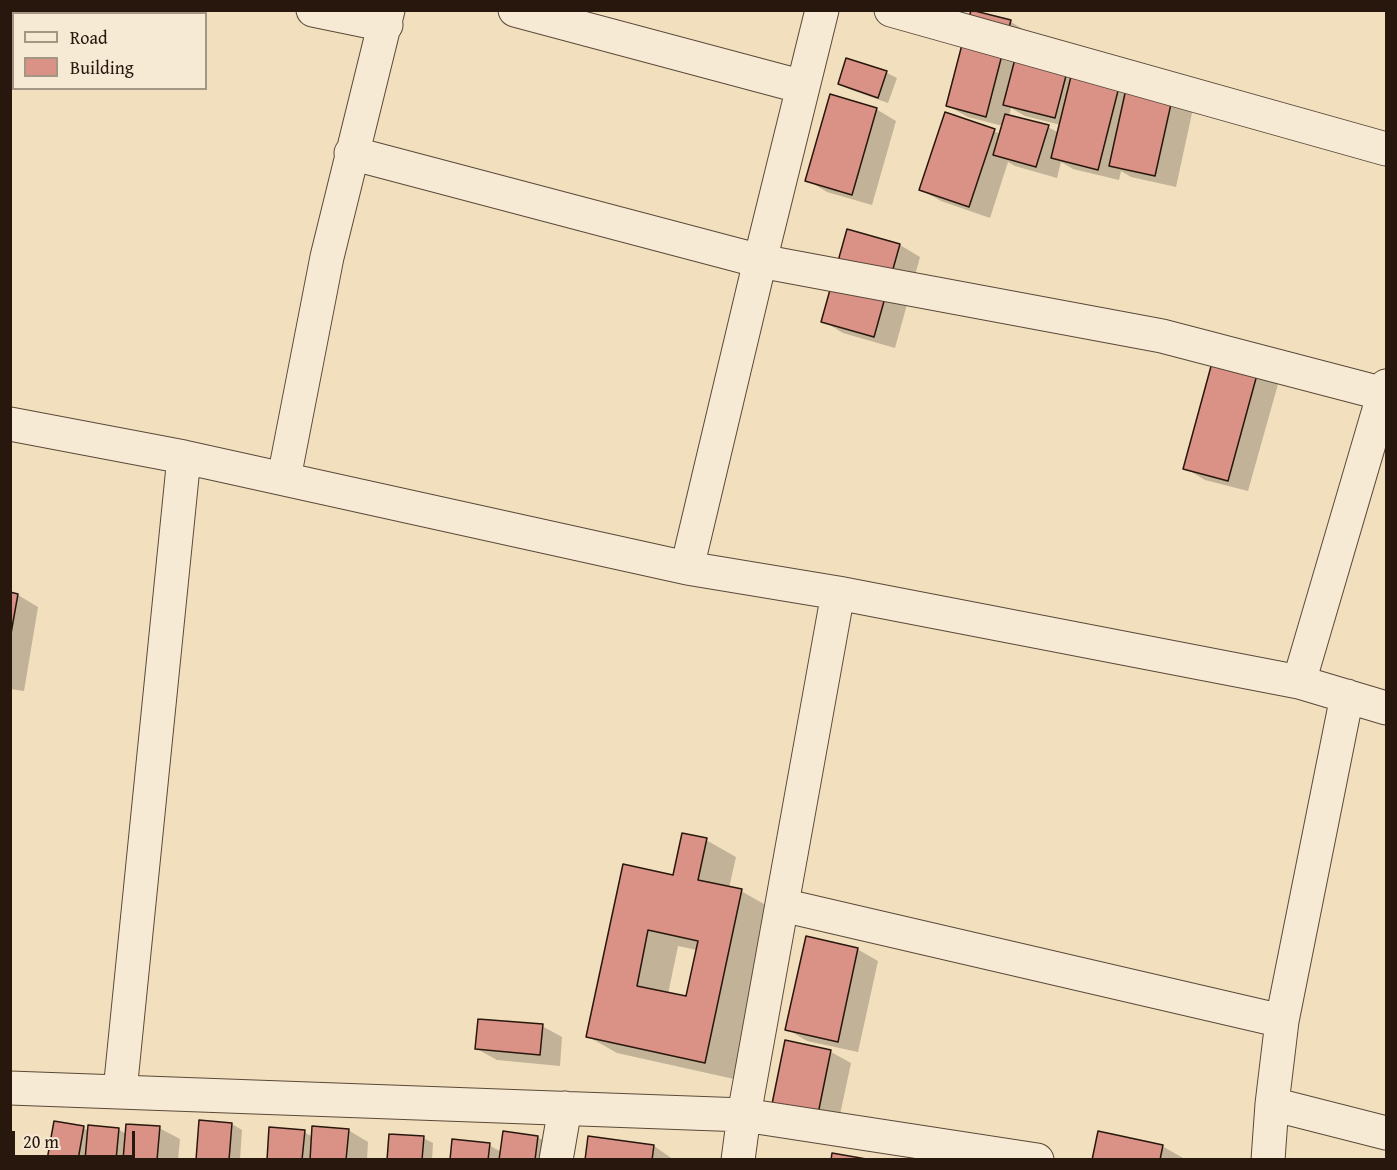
<!DOCTYPE html>
<html>
<head>
<meta charset="utf-8">
<style>
	body { margin:0 }
	#map { position:relative; width:1397px; height:1170px; overflow:hidden; background:#f2dfbe; font-family:"Gentium Book Plus",serif }
	canvas { display:block }
	.frame { position:absolute; inset:0; border:12px solid #28170c; pointer-events:none }
	.legend { position:absolute; left:12px; top:12px; width:195px; height:78px; box-sizing:border-box; background:#f7ead5; border:2px solid #a49685; margin:0; padding:8px 10px; list-style:none; font-size:18px; color:#28170c }
	.legend li { display:flex; align-items:center; gap:12px; height:30px }
	.legend b { width:30px; border:2px solid #a49685 }
	.scale { position:absolute; left:12px; top:1131px; width:123px; height:27px; box-sizing:border-box; border:3px solid #28170c; border-top:0; padding-left:8px; font-size:18px; line-height:21px; white-space:nowrap; color:#28170c; -webkit-text-stroke:4px #f7ead5; paint-order:stroke }
</style>
</head>
<body>
<div id="map">
<canvas width="1397" height="1170"></canvas>
<div class="frame"></div>
<ul class="legend">
<li><b style="height:8px;background:#f7ead5"></b>Road</li>
<li><b style="height:16px;background:#da9287"></b>Building</li>
</ul>
<div class="scale">20 m</div>
</div>
<script>
const c = document.querySelector('canvas').getContext('2d');
c.lineJoin = 'round';
function fill(path, color) {
  c.fillStyle = color;
  c.fill(path, 'evenodd');
}
function toPath(rows) {
  const path = new Path2D();
  for (const r of rows) {
    path.moveTo(r[0], r[1]);
    for (let i = 2; i < r.length; i += 2) path.lineTo(r[i], r[i + 1]);
  }
  return path;
}
function strokePath(path, color, width, dash) {
  c.strokeStyle = color;
  c.lineWidth = width;
  c.lineCap = dash ? 'butt' : 'round';
  c.setLineDash(dash || []);
  c.stroke(path);
}
fill(toPath([
	[972,12,1011,22,1031,34,1197,90,1176,187,1131,177,1121,171,1119,180,1073,169,1061,162,1057,178,1015,166,1008,162,990,218,941,201,921,190,946,114,1001,134,1003,126,968,117,948,106],
	[1011,108,1025,116,1061,125,1059,133,1048,127,1009,116],
	[847,60,887,73,897,78,888,103,849,89,839,84],
	[876,109,896,121,872,205,827,192,807,180],
	[900,245,920,257,895,348,843,333,823,321],
	[1258,372,1278,384,1248,491,1205,480,1185,468],
	[10,594,18,595,38,607,24,691,10,689],
	[706,840,736,857,729,888,741,891,771,908,734,1079,617,1053,587,1036,675,877],
	[678,946,697,950,687,998,668,994],
	[857,949,878,961,858,1052,807,1041,787,1029],
	[542,1026,562,1037,560,1066,497,1060,477,1049],
	[786,1042,831,1052,851,1063,838,1124,794,1115],
	[200,1122,232,1124,242,1130,240,1160,197,1160],
	[83,1128,89,1131,118,1129,126,1134,159,1128,180,1139,178,1160,49,1160],
	[348,1130,368,1142,367,1160,268,1160,304,1132,313,1137],
	[537,1137,558,1149,557,1160,451,1160,489,1145,501,1152],
	[589,1137,654,1146,674,1160,586,1160],
	[423,1138,433,1143,432,1160,389,1160],
	[1162,1146,1183,1158,1182,1160,1093,1160]
]), '#0003');
const building = toPath([
	[971,10,1011,20,986,117,946,106,971,10],
	[1022,32,1074,45,1055,118,1003,105,1022,32],
	[846,58,887,71,878,98,838,84,846,58],
	[1074,64,1122,75,1098,170,1051,158,1074,64],
	[1131,66,1177,77,1155,176,1109,166,1131,66],
	[830,94,877,108,852,195,805,181,830,94],
	[945,112,995,129,969,207,919,190,945,112],
	[1005,114,1049,125,1036,167,993,155,1005,114],
	[847,229,900,244,874,337,821,322,847,229],
	[1213,359,1258,371,1228,481,1183,469,1213,359],
	[10,592,18,594,10,639,10,592],
	[682,833,707,838,698,880,742,889,705,1063,586,1037,623,864,673,875,682,833],
	[648,930,698,941,686,996,637,986,648,930],
	[806,936,858,948,838,1042,785,1030,806,936],
	[478,1019,543,1024,540,1055,475,1049,478,1019],
	[785,1040,831,1050,818,1114,772,1104,785,1040],
	[199,1120,232,1123,229,1160,196,1160,199,1120],
	[54,1121,84,1126,78,1160,47,1160,54,1121],
	[126,1124,160,1126,157,1160,123,1160,126,1124],
	[88,1125,119,1128,116,1160,85,1160,88,1125],
	[312,1126,349,1129,346,1160,310,1160,312,1126],
	[269,1127,305,1130,302,1160,267,1160,269,1127],
	[503,1131,538,1136,535,1160,499,1160,503,1131],
	[1098,1131,1163,1145,1160,1160,1092,1160,1098,1131],
	[389,1134,424,1136,422,1160,387,1160,389,1134],
	[588,1136,654,1145,652,1160,585,1160,588,1136],
	[452,1139,490,1143,488,1160,450,1160,452,1139],
	[832,1153,872,1160,831,1160,832,1153]
]);
fill(building, '#da9287');
strokePath(building, '#28170c', 1.5);
const minor = toPath([
	[313,10,386,25],
	[515,10,803,87],
	[891,10,1386,149],
	[351,153,760,261,1162,336,1384,394],
	[10,424,184,457,687,568,838,593,1299,682,1386,708],
	[284,478,327,257,388,10],
	[687,568,760,261,822,10],
	[1299,682,1386,386],
	[782,905,1282,1021,1347,696],
	[10,1088,744,1115,838,593],
	[120,1091,184,457],
	[1272,1104,1282,1021],
	[556,1160,565,1108],
	[738,1160,744,1115,1037,1160],
	[1268,1160,1272,1104,1386,1133]
]);
strokePath(minor, '#5a4938', 35);
strokePath(minor, '#f7ead5', 33);
</script>
</body>
</html>
